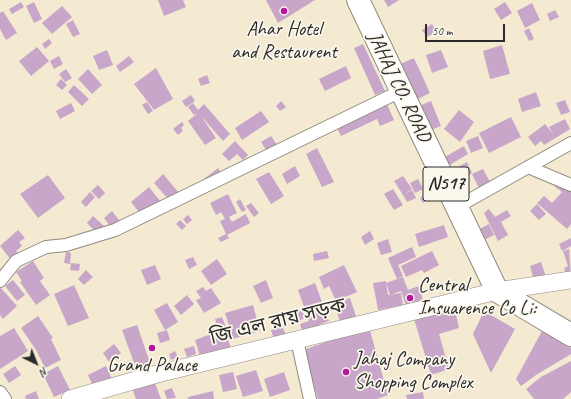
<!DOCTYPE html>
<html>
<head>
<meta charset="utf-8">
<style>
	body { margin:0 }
	#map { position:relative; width:571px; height:399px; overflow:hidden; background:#f4e9d1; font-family:Caveat,sans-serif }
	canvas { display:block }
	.north { position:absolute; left:16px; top:343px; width:40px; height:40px; -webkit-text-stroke:3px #fbf7ec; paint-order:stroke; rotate:137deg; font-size:11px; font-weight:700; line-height:16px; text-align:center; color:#2b2b2b }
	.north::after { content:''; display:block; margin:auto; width:14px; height:18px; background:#2b2b2b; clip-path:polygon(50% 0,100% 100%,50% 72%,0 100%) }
	.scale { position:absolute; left:425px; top:24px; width:80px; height:18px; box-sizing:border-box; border:2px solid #2b2b2b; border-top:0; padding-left:5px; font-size:12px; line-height:14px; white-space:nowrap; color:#2b2b2b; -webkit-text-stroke:3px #fbf7ec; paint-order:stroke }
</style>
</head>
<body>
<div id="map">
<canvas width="571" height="399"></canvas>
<div class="north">N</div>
<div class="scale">50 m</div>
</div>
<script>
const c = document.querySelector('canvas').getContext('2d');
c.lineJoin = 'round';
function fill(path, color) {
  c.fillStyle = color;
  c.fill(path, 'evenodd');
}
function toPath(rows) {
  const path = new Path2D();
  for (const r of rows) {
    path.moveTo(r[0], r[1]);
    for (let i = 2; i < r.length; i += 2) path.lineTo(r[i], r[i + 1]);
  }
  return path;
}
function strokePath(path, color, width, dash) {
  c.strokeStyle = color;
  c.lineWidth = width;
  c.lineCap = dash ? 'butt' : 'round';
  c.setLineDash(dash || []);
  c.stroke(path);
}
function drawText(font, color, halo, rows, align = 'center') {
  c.font = font + ' Caveat,"Noto Sans Bengali",sans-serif';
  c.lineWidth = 3.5;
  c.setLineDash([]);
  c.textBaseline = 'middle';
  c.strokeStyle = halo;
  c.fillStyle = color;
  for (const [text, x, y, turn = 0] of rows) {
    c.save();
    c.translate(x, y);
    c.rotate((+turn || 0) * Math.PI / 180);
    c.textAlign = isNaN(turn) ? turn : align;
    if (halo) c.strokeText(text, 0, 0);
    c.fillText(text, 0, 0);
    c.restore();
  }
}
fill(toPath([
	[158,0,183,0,186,7,164,16],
	[266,0,315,0,278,23],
	[384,0,399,0,388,7],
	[21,2,24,7,12,14,9,9],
	[34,2,42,19,34,23,26,6],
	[505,2,512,13,501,20,494,9],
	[532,3,540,20,525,28,517,11],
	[62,6,72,17,52,34,42,23],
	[555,10,559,17,550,21,547,14],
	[3,11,17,33,6,40,0,29,0,13],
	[73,20,80,34,73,37,66,24],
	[432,24,437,31,427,37,422,30],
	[529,28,534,39,529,41,524,31],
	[49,39,52,43,45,49,42,44],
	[363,44,385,91,375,95,354,48],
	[502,45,510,74,490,79,483,51],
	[37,47,49,61,31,76,19,61],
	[107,50,113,65,99,70,93,56],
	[441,50,448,67,432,73,426,55],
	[59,56,63,64,54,69,50,61],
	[129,56,134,62,120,72,116,66],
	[414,58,430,93,416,100,400,64],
	[346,66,351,78,325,91,319,79],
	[156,68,173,99,154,110,134,84],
	[66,69,72,78,65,82,59,74],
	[88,69,102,85,92,94,78,79],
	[207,75,210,83,201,86,198,79],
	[61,79,67,85,62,90,56,85],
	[74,85,89,99,82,106,68,92],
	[536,92,541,106,522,112,518,99],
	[191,95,195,101,186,107,182,101],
	[385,100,394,120,380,126,377,119,341,136,335,124],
	[565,100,570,112,561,115,556,103],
	[281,101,286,107,280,111,276,106],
	[431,101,441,126,424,133,414,108],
	[147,102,153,111,148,114,142,105],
	[71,103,75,111,60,119,56,111],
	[193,103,198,110,204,104,230,134,223,141,201,116,216,138,205,145,188,121,198,113,194,115,188,107],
	[459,110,474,122,460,142,444,129],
	[261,111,269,122,242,140,235,128],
	[511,117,521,137,489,153,479,133],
	[565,119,570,129,544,145,541,141,535,146,528,137,545,124,553,134,549,127],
	[182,122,184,125,181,128,183,131,178,135,173,129],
	[271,136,282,152,272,159,261,142],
	[478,136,483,148,471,153,466,141],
	[235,141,248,155,243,160,237,154,229,161,222,154],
	[464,146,468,154,448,166,443,158],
	[317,148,334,182,322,187,306,154],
	[467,162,472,173,452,183,447,173],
	[295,166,300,176,287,184,282,174],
	[218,168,226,180,212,190,204,179],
	[483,169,490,182,479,188,472,174],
	[269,172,284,196,271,204,256,179],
	[163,174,179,193,170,201,154,183],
	[48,175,65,198,38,218,20,194],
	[403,176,412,189,403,195,394,181],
	[562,177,571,192,571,224,567,229,537,203,544,196,552,203,562,192,554,186],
	[418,179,423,189,415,193,410,183],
	[98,185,105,193,99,199,91,191],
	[149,187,161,202,142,216,131,202],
	[393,189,403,205,394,210,384,194],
	[412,190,416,198,407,202,403,195],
	[90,192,95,197,86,207,81,202],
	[429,193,432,198,423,203,420,198],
	[228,194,237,213,229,217,232,222,246,214,250,223,227,235,229,238,221,242,218,238,226,234,220,221,225,219,221,212,216,215,210,203],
	[240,199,246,210,242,212,236,202],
	[251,203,259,213,254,217,246,206],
	[537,204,546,214,539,220,530,211],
	[489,209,495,217,507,210,511,216,501,222,508,235,498,241,484,213],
	[112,211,123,225,114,231,104,218],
	[188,215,192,220,187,224,183,219],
	[93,216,104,226,97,233,87,223],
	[180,220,186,226,182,230,176,224],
	[489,224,494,235,482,241,477,230],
	[444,225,448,237,419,247,415,234],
	[18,230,25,238,19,242,22,246,16,251,22,258,15,265,0,246],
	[370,231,374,239,365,245,361,237],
	[571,238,571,246,562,251,559,244],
	[388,239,392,252,381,255,377,243],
	[412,247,416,257,398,265,403,276,397,279,388,258],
	[569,249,571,276,567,277,564,268,568,266,563,251],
	[327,251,329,258,314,261,313,254],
	[432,251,439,265,424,273,422,270,406,277,401,266],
	[66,252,71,253,70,264,64,263],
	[193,257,197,265,189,269,185,260],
	[217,259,227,274,211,285,201,271],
	[33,261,44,278,40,281,50,295,36,305,20,282,22,281,16,272],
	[541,262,547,280,535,284,530,266],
	[71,263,80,264,79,271,70,270],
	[155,265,161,279,147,285,141,270],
	[344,265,357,292,336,301,329,286,324,289,319,277],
	[86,270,93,277,84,285,78,279],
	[403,277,408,290,419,286,423,300,406,306,401,291,390,295,386,283,388,295,401,293,403,305,378,310,373,283,386,281,386,283],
	[13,280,25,295,17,301,5,286],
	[266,280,273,298,261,303,253,286],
	[315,283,329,321,319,325,320,328,303,334,300,324,309,321,298,290],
	[74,285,89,318,68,326,54,294],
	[0,287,17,306,3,319,0,315],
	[203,287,206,291,211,288,221,303,204,313,196,300,201,298,196,291],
	[187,295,194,304,181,315,174,306],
	[350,298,357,319,341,325,334,303],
	[167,303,178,322,165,330,154,310],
	[253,305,260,331,233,339,225,313],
	[301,310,306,317,299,321,294,314],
	[455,310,459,328,439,334,449,369,431,375,414,319],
	[484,311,515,329,491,373,473,334],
	[38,316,53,338,51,339,61,360,45,368,36,350,21,328],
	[222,317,226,327,224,328,231,348,201,359,195,340,219,331,215,319],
	[137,325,151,366,137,371,122,330],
	[282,326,286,335,274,339,271,330],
	[369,327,388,395,377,399,318,399,303,350],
	[14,328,28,351,0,369,0,336],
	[543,329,571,348,571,354,536,375,521,386,516,379],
	[167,330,170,340,160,343,157,333],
	[114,344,121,353,109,362,103,353],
	[194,346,196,354,187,357,184,349],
	[175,351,178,357,171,360,169,354],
	[571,361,571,392,563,399,534,399,526,389,541,377],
	[15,366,21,375,9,383,3,374],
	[58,366,70,390,54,397,43,374],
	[106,366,112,379,94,388,88,375],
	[256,370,263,391,243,397,236,376],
	[233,372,237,389,223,392,219,375],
	[284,372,290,390,270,397,264,379],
	[154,380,161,399,136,399,132,388],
	[172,388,176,398,167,399,164,391],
	[36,391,39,399,26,399,25,396],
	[213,391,214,399,188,399,188,397],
	[423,392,424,399,407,399,406,395]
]), '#c8a6c9');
const street = toPath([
	[528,167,571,185],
	[457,207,571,143],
	[0,281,16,261,46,247,66,245,115,230,401,91],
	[297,340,310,399],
	[0,392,5,399]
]);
const secondary = toPath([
	[70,399,157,374,497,291,571,280]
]);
const highway = toPath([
	[358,0,497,291,571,335]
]);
strokePath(street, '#908a7e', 14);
strokePath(secondary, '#908a7e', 18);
strokePath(highway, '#908a7e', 24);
strokePath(street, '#fff', 12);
strokePath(secondary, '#fff', 17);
strokePath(highway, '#fff', 22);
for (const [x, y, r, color] of [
	[284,11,4,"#b5179e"],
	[410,298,4,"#b5179e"],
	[152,348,4,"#b5179e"],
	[346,372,4,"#b5179e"]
]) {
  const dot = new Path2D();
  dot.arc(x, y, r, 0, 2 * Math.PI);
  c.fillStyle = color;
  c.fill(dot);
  strokePath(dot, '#fbf7ec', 1.5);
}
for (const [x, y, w] of [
	[446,184,46]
]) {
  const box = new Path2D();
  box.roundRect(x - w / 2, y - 17, w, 34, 3);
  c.fillStyle = '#fbf7ec';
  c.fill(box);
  strokePath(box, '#2b2b2b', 1);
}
drawText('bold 19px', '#2b2b2b', null, [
	["N517",446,184]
]);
drawText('20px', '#2b2b2b', '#fbf7ec', [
	["Ahar Hotel",284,30],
	["and Restaurent",284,53],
	["Central",418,286,"left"],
	["Insuarence Co Li:",418,309,"left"],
	["Jahaj Company",354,360,"left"],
	["Shopping Complex",354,383,"left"],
	["Grand Palace",152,366]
]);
drawText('20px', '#2b2b2b', '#fbf7ec', [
	["JAHAJ CO. ROAD",399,87,64],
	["জি এল রায় সড়ক",278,322,-14]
]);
</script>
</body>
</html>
